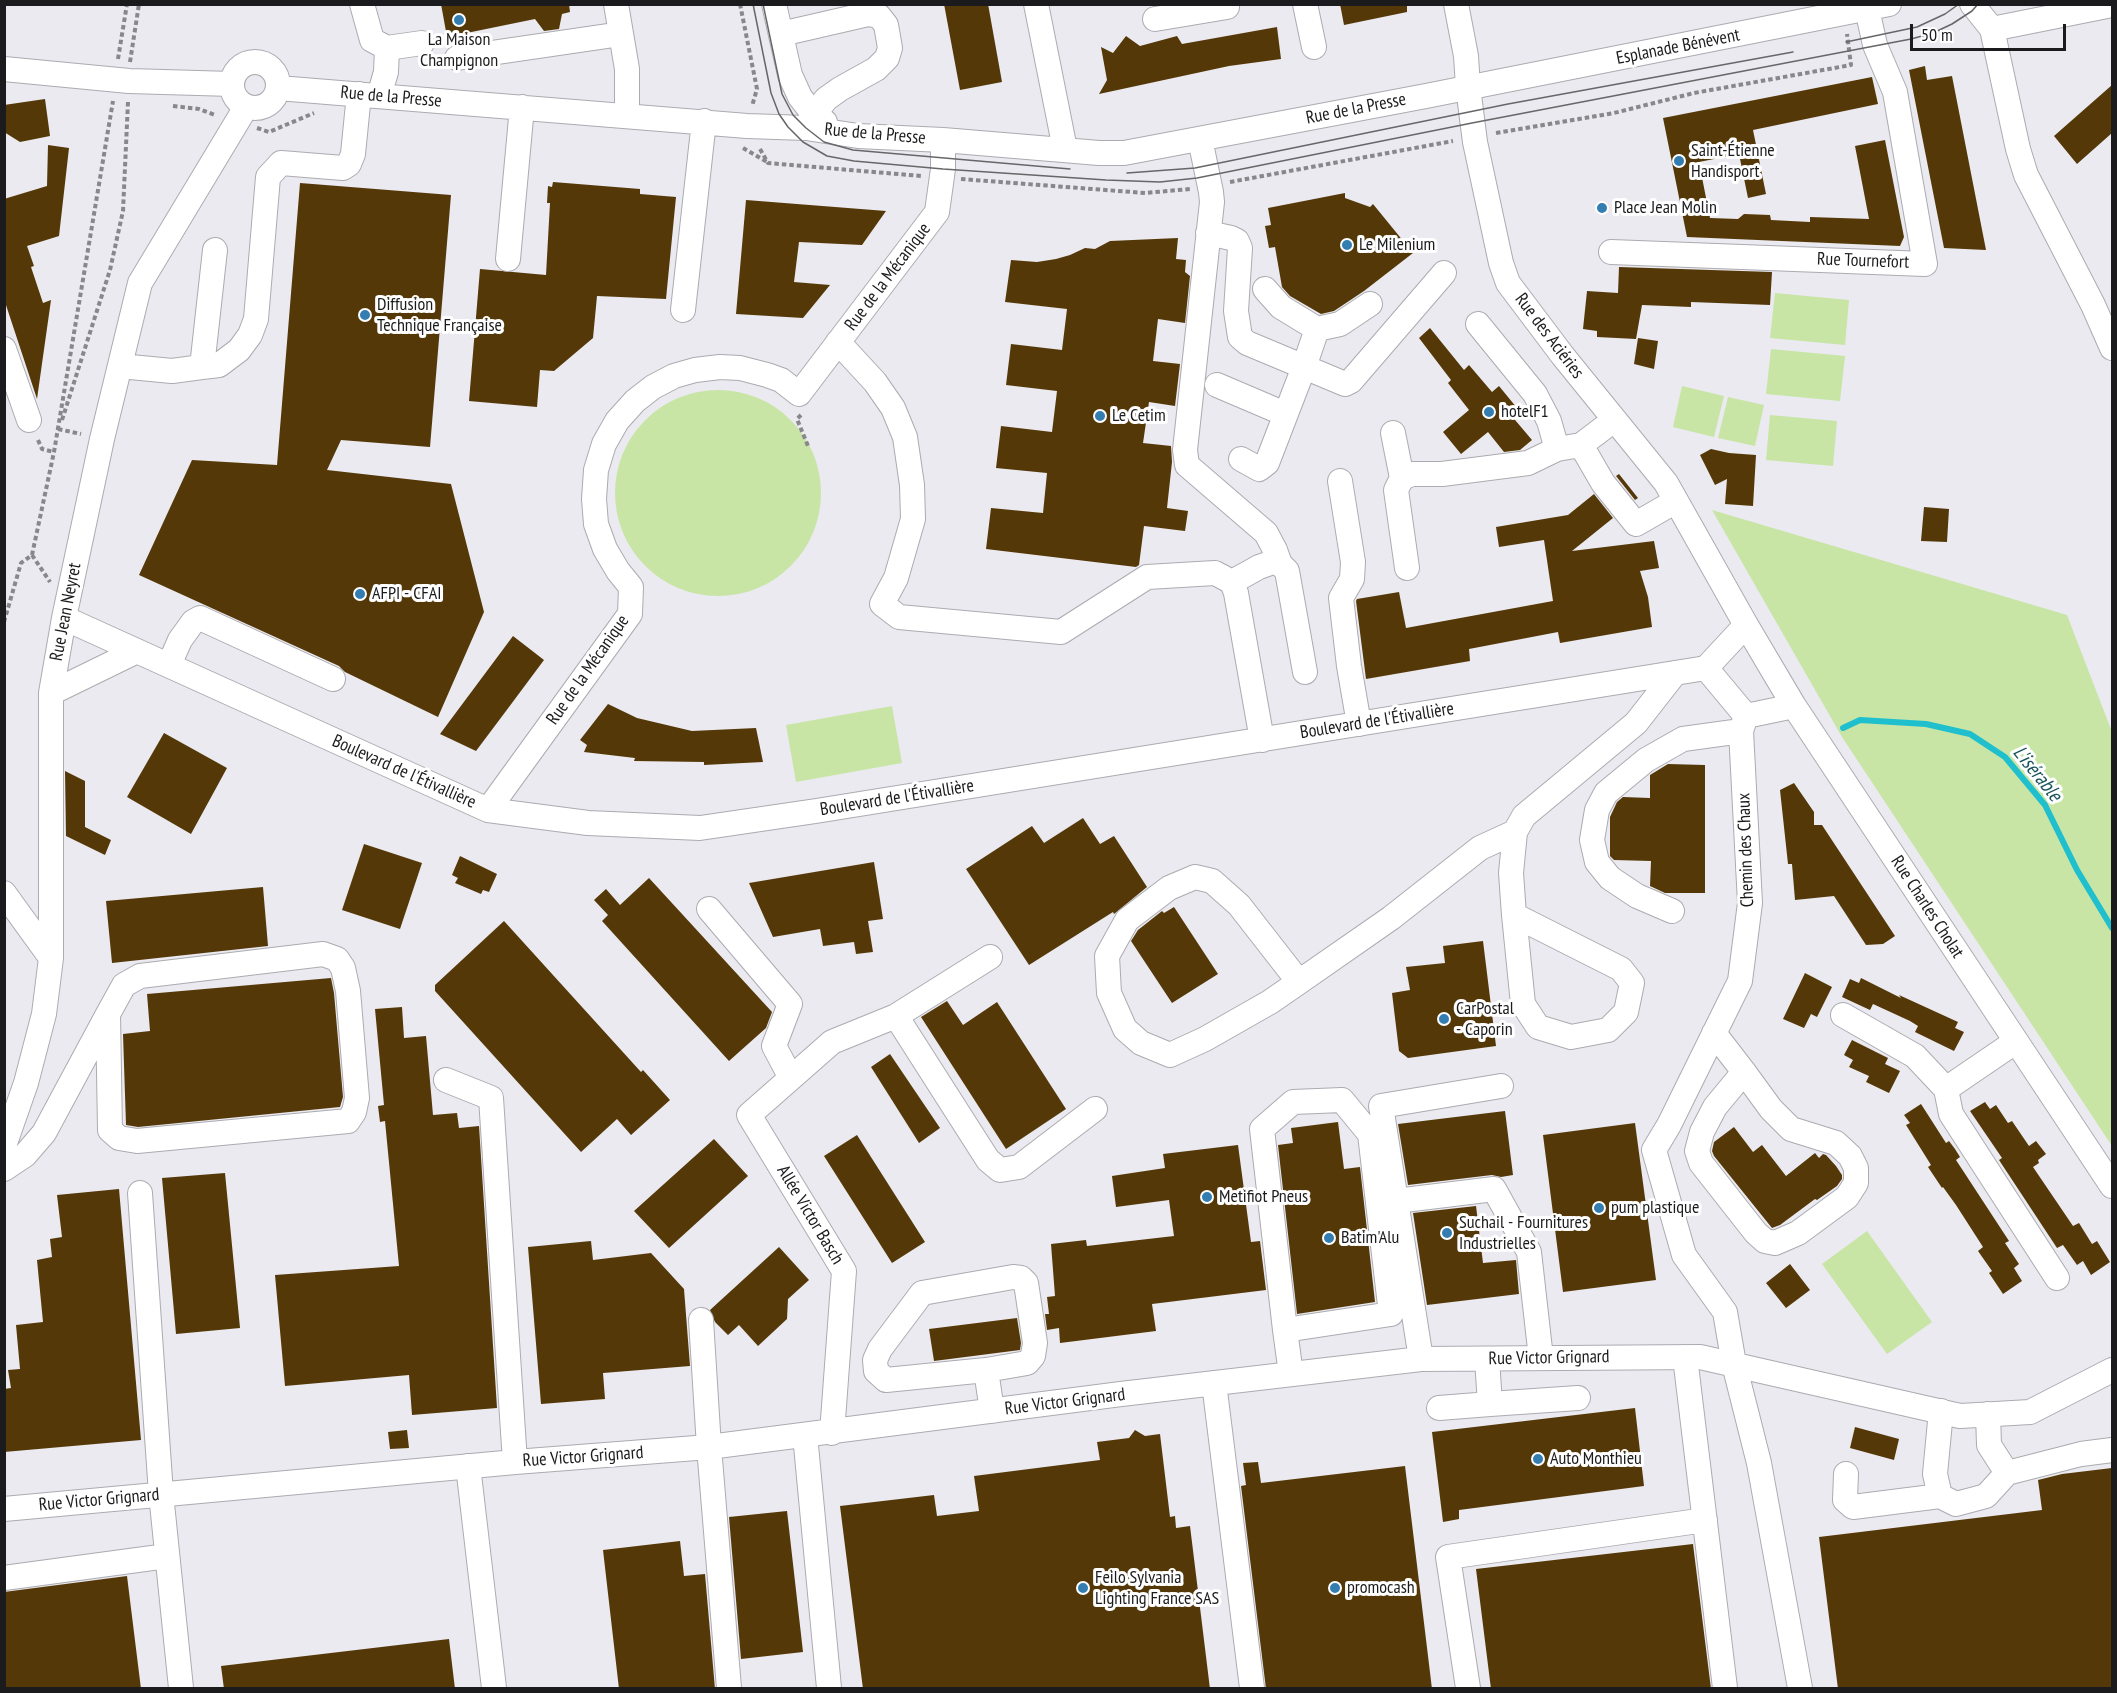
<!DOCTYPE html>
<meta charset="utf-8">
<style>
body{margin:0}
#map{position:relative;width:2117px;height:1693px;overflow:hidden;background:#eaeaf0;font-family:"PT Sans Narrow",sans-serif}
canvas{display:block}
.frame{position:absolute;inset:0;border:6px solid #1b1b1d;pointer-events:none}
.scale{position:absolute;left:1910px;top:24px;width:156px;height:27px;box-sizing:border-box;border:3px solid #1b1b1d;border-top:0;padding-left:8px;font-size:18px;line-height:21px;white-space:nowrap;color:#1b1b1d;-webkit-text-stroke:4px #fff;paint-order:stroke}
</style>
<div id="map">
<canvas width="2117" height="1693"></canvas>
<div class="frame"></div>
<div class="scale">50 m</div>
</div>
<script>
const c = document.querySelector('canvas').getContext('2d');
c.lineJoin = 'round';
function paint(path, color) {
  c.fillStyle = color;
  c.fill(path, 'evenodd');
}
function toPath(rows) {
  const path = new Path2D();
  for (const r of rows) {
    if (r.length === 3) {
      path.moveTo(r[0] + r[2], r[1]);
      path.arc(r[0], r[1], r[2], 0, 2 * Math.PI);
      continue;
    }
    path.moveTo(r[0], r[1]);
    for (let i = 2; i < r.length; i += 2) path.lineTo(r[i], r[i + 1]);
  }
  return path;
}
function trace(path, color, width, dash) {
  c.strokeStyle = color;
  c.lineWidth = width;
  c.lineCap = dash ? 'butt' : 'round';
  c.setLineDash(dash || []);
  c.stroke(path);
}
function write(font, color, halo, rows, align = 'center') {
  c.font = font + ' "PT Sans Narrow",sans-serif';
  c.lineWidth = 6;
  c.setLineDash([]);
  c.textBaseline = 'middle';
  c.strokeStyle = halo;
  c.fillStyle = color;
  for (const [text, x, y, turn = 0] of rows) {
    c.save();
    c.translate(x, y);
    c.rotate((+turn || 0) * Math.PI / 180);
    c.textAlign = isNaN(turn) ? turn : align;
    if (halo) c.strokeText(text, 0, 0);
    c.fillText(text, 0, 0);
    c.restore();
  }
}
const green = toPath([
 [1775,293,1849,300,1845,345,1770,338],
 [1771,349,1845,356,1840,401,1766,394],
 [1682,386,1724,396,1714,437,1673,427],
 [718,493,103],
 [1728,397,1764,405,1755,446,1718,438],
 [1770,415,1837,421,1833,466,1766,460],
 [1712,510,2067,615,2112,732,2112,1146,1842,737],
 [892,706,902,763,796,782,786,725],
 [1867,1231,1932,1322,1887,1354,1822,1264]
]);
const stream = toPath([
 [1843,728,1860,720,1926,724,1970,734,2005,757,2045,805,2077,870,2112,928]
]);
const building = toPath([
 [441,4,569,4,570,12,562,14,559,29,544,31,535,19,447,37],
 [944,4,988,4,1002,82,960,90],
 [1340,4,1407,4,1407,12,1344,25],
 [1277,27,1281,59,1229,66,1099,94,1107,80,1101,47,1113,53,1126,36,1140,46,1177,36,1182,44],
 [1925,66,1927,80,1952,76,1986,250,1944,248,1909,70],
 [1872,77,1878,104,1753,130,1766,194,1748,198,1739,154,1699,162,1708,208,1693,211,1709,212,1710,218,1738,219,1744,214,1770,215,1771,220,1810,222,1810,217,1869,219,1855,146,1885,140,1904,237,1900,246,1687,237,1663,118],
 [2112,85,2112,133,2077,164,2054,136],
 [45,99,50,136,20,142,4,132,4,105],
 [48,145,69,148,59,236,27,246,34,266,31,267,43,303,51,300,37,399,4,299,4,199,47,186],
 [553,182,640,189,640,194,676,197,666,299,597,296,593,338,554,371,540,370,537,407,469,401,480,269,546,275,550,203,547,203,548,186,552,187],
 [300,183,451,195,430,447,341,440,327,470,451,484,484,612,438,717,345,672,339,666,139,575,192,460,277,465],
 [1345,193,1345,198,1370,207,1373,204,1413,253,1364,291,1334,311,1321,314,1290,296,1282,287,1275,247,1269,248,1265,226,1271,225,1268,208],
 [746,200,886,211,862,245,799,242,794,282,830,285,803,318,736,314],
 [1178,238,1176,259,1186,260,1185,272,1190,276,1185,323,1158,319,1153,361,1180,364,1175,406,1149,402,1143,443,1171,446,1172,462,1167,508,1188,511,1185,531,1144,526,1139,565,1136,567,986,549,991,508,1043,513,1047,473,996,468,1001,426,1052,432,1057,391,1006,385,1011,344,1062,350,1067,309,1005,302,1011,260,1037,262,1056,259,1070,255,1085,248,1095,249,1110,241],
 [1619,267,1772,272,1770,305,1691,302,1691,307,1642,305,1636,339,1597,337,1597,331,1583,329,1587,291,1618,293],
 [1430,328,1464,370,1469,365,1492,392,1499,386,1517,408,1510,414,1532,440,1520,450,1504,452,1488,432,1461,454,1443,432,1469,410,1448,383,1451,380,1419,338],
 [1638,338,1658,341,1654,369,1634,364],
 [1711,449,1729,453,1756,455,1753,506,1725,504,1727,479,1715,485,1700,455],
 [1619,474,1638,498,1635,500,1616,476],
 [1594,494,1613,518,1572,551,1654,541,1659,568,1640,571,1648,597,1652,627,1560,643,1558,632,1469,649,1470,661,1366,679,1356,601,1357,599,1399,592,1406,628,1553,601,1544,540,1499,547,1496,527,1568,515],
 [1924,507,1949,509,1947,542,1921,541],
 [513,636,544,660,509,707,476,751,440,734],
 [608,704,637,718,692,731,756,728,763,762,704,765,704,762,634,761,635,758,584,752,587,745,580,740],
 [164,733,227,768,191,834,127,797],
 [1668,764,1705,765,1705,893,1665,893,1650,886,1651,861,1614,860,1610,856,1610,817,1617,802,1623,797,1650,798,1650,775],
 [65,771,85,781,85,827,111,840,105,855,66,836],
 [1794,783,1814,812,1814,825,1822,825,1895,936,1883,944,1866,945,1834,896,1795,900,1792,864,1788,864,1780,790],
 [1083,818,1100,844,1114,836,1147,887,1114,914,1113,912,1029,965,966,869,1032,826,1044,843],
 [364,844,422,863,400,929,342,910],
 [460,856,497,874,489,892,483,890,481,894,455,883,458,878,452,875],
 [874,862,883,919,868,921,873,952,856,954,854,942,823,946,820,929,773,937,749,883],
 [649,878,772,1012,766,1028,729,1061,602,921,608,915,594,900,606,889,620,905],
 [263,887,268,946,112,963,106,901],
 [1174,907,1218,974,1172,1003,1131,941,1138,930,1162,911,1164,913],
 [504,921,641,1072,643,1070,670,1100,631,1135,617,1119,581,1152,435,991,435,985],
 [1483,941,1496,1046,1408,1058,1399,1051,1392,993,1410,990,1406,967,1445,963,1443,946],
 [1805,973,1832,987,1817,1017,1811,1014,1804,1028,1783,1019],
 [331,978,334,993,343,1097,340,1107,138,1127,126,1125,123,1034,150,1031,147,994],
 [1861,978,1901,998,1899,995,1958,1022,1955,1028,1964,1032,1954,1051,1915,1032,1918,1026,1910,1021,1873,1004,1870,1010,1842,997,1850,979,1859,983],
 [947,1001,963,1025,997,1002,1066,1109,1006,1149,921,1017],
 [402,1007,404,1038,426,1036,433,1115,457,1113,459,1128,479,1126,497,1408,412,1415,409,1375,285,1386,275,1275,399,1266,385,1121,380,1122,378,1106,384,1105,375,1009],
 [1852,1040,1888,1058,1885,1064,1900,1071,1889,1093,1866,1082,1869,1076,1849,1067,1853,1060,1844,1055],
 [890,1054,940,1128,919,1143,871,1067],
 [1985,1102,1990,1109,1996,1105,2008,1123,2012,1121,2029,1146,2036,1141,2046,1154,2038,1160,2039,1163,2033,1167,2073,1226,2079,1223,2092,1244,2097,1241,2110,1262,2091,1275,2083,1261,2077,1265,2063,1245,2057,1248,1999,1160,2002,1158,1970,1111],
 [1921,1104,1946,1143,1949,1141,1955,1149,1960,1157,1956,1160,2009,1241,2005,1243,2019,1264,2014,1268,2022,1281,2003,1294,1989,1273,1992,1271,1978,1251,1983,1247,1956,1205,1943,1187,1942,1188,1928,1167,1931,1165,1906,1125,1910,1123,1904,1115],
 [1505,1111,1513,1175,1501,1177,1492,1175,1408,1185,1398,1124],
 [1338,1122,1344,1169,1360,1167,1375,1302,1297,1314,1278,1145,1293,1143,1291,1128],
 [1635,1123,1656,1280,1563,1292,1543,1135],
 [1734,1127,1753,1152,1762,1145,1786,1176,1815,1153,1819,1158,1823,1154,1826,1155,1836,1166,1842,1175,1842,1179,1837,1186,1817,1200,1815,1199,1780,1225,1772,1228,1714,1156,1712,1151,1714,1142],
 [857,1135,925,1242,892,1263,824,1156],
 [714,1139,748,1176,669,1248,634,1211],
 [1238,1145,1251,1242,1260,1241,1266,1290,1152,1304,1156,1331,1060,1343,1059,1328,1047,1330,1045,1314,1049,1314,1047,1297,1055,1296,1051,1244,1086,1240,1087,1246,1174,1236,1169,1200,1116,1207,1112,1176,1165,1168,1163,1154],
 [225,1173,240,1328,176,1334,162,1178],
 [119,1189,141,1440,4,1452,4,1389,11,1388,8,1370,20,1369,16,1325,43,1322,37,1260,52,1257,50,1239,62,1237,57,1195],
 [1476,1206,1483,1263,1516,1260,1519,1294,1427,1305,1413,1213],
 [591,1241,593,1260,651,1253,684,1289,690,1366,603,1373,605,1399,541,1404,528,1247],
 [779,1247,809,1280,788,1299,787,1319,758,1346,739,1325,728,1335,715,1322,710,1310],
 [1790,1264,1810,1290,1786,1308,1766,1283],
 [1017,1318,1021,1343,1020,1350,934,1361,929,1329],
 [1635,1408,1644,1486,1459,1510,1459,1519,1443,1522,1432,1432],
 [1855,1427,1899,1439,1894,1460,1850,1448],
 [407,1430,409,1448,390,1449,388,1432],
 [1135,1430,1145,1436,1160,1434,1170,1517,1175,1516,1176,1528,1190,1526,1210,1689,863,1689,840,1506,934,1495,937,1516,979,1511,974,1476,1100,1460,1097,1442,1129,1438],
 [1258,1462,1261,1483,1405,1466,1432,1689,1266,1689,1241,1486,1246,1485,1243,1463],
 [2112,1468,2112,1689,1838,1689,1819,1537,2042,1510,2038,1480,2062,1474],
 [787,1511,803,1652,741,1659,729,1517],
 [680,1541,684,1576,705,1574,715,1689,619,1689,603,1550],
 [1693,1544,1711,1689,1491,1689,1476,1569],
 [127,1576,141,1689,4,1689,4,1592],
 [449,1639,455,1689,224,1689,221,1666]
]);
const path = toPath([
 [740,4,757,89,752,106],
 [118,59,127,4],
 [130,62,139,4],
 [173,106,199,109,215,115],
 [257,128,269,132,314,113],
 [1496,133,1614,113,1694,93,1851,65,1847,34],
 [743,148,767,162],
 [760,149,768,163,921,176],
 [961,179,1145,193,1190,189],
 [1230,182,1453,141],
 [801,415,797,419,808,446],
 [62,420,110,270,123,211,128,102],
 [58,429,81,434],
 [38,440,42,449,54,452],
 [32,555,50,582],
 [4,622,21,563,32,555,54,452,113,101]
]);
const minor = toPath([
 [362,4,372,40,387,48],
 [616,4,627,69,627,115],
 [774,4,790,75,800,97,814,115,825,122],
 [1036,4,1065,149],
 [1305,4,1314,47],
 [1456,4,1466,56,1468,87,1475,142,1501,263,1508,283,1563,356,1666,483,1746,625,1794,706,2112,1186],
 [1972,4,1992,29,2018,149,2026,175,2093,305,2112,348],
 [1155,19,1227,7],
 [1992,29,2112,5],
 [781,34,868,14,879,16,886,25,890,48,887,58,876,69,840,89,826,99,814,115],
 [457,58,621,34],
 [255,85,23],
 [4,69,129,81,232,84],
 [278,88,747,126,806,128,858,136,943,140,1099,153,1124,153,1426,96,1889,4],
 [379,96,386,72,387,48,422,43],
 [1200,139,1211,192,1212,202,1185,450,1187,465,1266,533,1275,550,1280,564],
 [1208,233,1231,238,1237,241,1240,248,1236,311,1240,337,1247,343,1345,384,1351,381,1444,273],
 [1611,252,1925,264,1895,92,1875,45,1867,9],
 [508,259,522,107],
 [683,310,704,121],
 [1478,324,1535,394,1549,421,1557,449],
 [1317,329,1340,324,1370,304],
 [838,342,875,382,893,408,905,437,912,485,913,519,896,578,882,604,899,617,1061,632,1147,577,1215,573,1232,582,1236,593,1262,740],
 [4,349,29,420],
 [120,366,172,371,202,367,219,365,239,350,250,335,256,319,268,177,281,163,343,168,349,164,353,154,359,94],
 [202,367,215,250],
 [1217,385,1285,414],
 [1614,420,1581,445,1603,483,1636,524,1676,501],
 [1393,433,1402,478],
 [1241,459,1259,469,1267,463,1304,367,1317,329,1281,307,1265,289],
 [1340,481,1353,562,1352,579,1341,598,1349,666,1359,724],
 [1407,568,1396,490,1402,478,1412,474,1442,474,1528,463,1557,449,1581,445],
 [1232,582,1259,567,1273,562,1280,564,1287,571,1305,672],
 [64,618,488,810,588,823,700,828,816,811,1706,668,1746,625],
 [169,665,180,640,193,622,200,618,333,679],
 [1706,668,1746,716],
 [51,693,137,651],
 [1746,716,1741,731,1750,903,1740,981,1669,1125,1654,1150,1684,1255,1725,1312,1734,1364,1759,1463,1800,1688],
 [1746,716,1794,706],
 [488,810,630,614,631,587,618,571,605,549,596,524,594,499,596,470,604,444,617,421,635,401,653,387,674,376,695,370,720,367,740,368,767,375,781,380,799,394,937,212,943,169,943,140],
 [4,893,51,958],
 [709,909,790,1004,774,1046,791,1078],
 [1672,911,1637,896,1610,878,1597,862,1592,840,1597,810,1606,793,1646,760,1683,739,1741,731],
 [1514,915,1621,969,1632,983,1626,1012,1608,1030,1571,1037,1538,1027,1523,1004,1514,915,1511,873,1515,832,1524,816,1636,723,1675,673],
 [1299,982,1239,905,1212,881,1195,877,1169,888,1127,920,1107,956,1109,993,1125,1029,1141,1043,1170,1055,1205,1039,1270,1002,1299,982,1391,918,1480,848,1515,832],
 [1843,1015,1915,1056,1946,1089],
 [896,1016,988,1160,1000,1170,1019,1167,1095,1109],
 [1714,1033,1744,1072,1771,1109,1791,1129,1836,1143,1850,1156,1856,1168,1856,1183,1847,1197,1798,1233,1775,1243,1765,1241,1756,1233,1701,1163,1697,1151,1702,1132,1715,1107,1744,1072],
 [2015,1042,1946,1089,1951,1114,2057,1278],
 [446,1080,491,1098,515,1462],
 [4,1146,26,1083,44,1014,51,958,51,693,64,618,102,439,140,283,246,107],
 [4,1169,25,1155,44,1133,108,1014,124,985,140,976,323,954,337,959,343,968,348,991,357,1098,354,1112,348,1121,137,1141,119,1138,110,1130,108,1014],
 [140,1193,161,1494,181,1688],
 [1396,1201,1494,1189,1529,1252,1541,1358],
 [701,1320,709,1447,729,1688],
 [1285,1330,1391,1314,1370,1134,1342,1100,1293,1102,1262,1129,1285,1330,1291,1374],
 [1685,1357,1725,1688],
 [1421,1359,1381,1106,1501,1086],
 [1487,1359,1490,1404,1578,1398],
 [986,1370,886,1380,876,1371,875,1360,880,1349,922,1293,1013,1277,1021,1278,1026,1283,1035,1343,1033,1356,1027,1363,986,1370,992,1411],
 [1214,1383,1252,1688],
 [1439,1408,1490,1404],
 [1941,1411,1935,1474,1940,1496,1956,1504,1986,1496,2007,1473],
 [1988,1414,1989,1445,2007,1473,2081,1454,2112,1450],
 [832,1433,844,1271,749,1115,832,1042,896,1016,990,957],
 [805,1435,829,1688],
 [468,1466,494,1688],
 [1846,1474,1845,1500,1853,1507,1940,1496],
 [4,1509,515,1462,709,1447,1121,1394,1421,1359,1700,1357,1960,1416,2030,1412,2112,1370],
 [4,1578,167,1556],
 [1468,1688,1448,1557,1705,1520]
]);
const tram = toPath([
 [753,4,771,93,779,114,788,127,803,142,827,156,854,161,943,169,1106,180,1160,182,1197,178,1472,123,1911,39,1933,33,1952,24,1972,11,1978,4],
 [763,4,782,94,793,115,806,128,824,142,853,150,1070,169],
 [1846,42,1917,27,1945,14,1959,4],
 [1127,173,1195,168,1508,104,1793,52]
]);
const markers = [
 [459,20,6,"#347db1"],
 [1679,161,6,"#347db1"],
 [1602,208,6,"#347db1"],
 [1347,245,6,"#347db1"],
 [365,315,6,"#347db1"],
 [1489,412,6,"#347db1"],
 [1100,416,6,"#347db1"],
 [360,594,6,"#347db1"],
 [1444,1019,6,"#347db1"],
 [1207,1197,6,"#347db1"],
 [1599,1208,6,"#347db1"],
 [1447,1233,6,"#347db1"],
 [1329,1238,6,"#347db1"],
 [1538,1459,6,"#347db1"],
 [1083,1588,6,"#347db1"],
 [1335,1588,6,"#347db1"]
];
const poiNames = [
 ["La Maison",459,40,"center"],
 ["Champignon",459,61,"center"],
 ["Saint-Étienne",1691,151],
 ["Handisport",1691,172],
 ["Place Jean Molin",1614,208],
 ["Le Milenium",1359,245],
 ["Diffusion",377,305],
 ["Technique Française",377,326],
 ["hotelF1",1501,412],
 ["Le Cetim",1112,416],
 ["AFPI - CFAI",372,594],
 ["CarPostal",1456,1009],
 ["- Caporin",1456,1030],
 ["Metifiot Pneus",1219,1197],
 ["pum plastique",1611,1208],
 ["Suchail - Fournitures",1459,1223],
 ["Industrielles",1459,1244],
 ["Batim'Alu",1341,1238],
 ["Auto Monthieu",1550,1459],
 ["Feilo Sylvania",1095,1578],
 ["Lighting France SAS",1095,1599],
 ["promocash",1347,1588]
];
const streetNames = [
 ["Esplanade Bénévent",1678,47,-11],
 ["Rue de la Presse",391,97,5],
 ["Rue de la Presse",1356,109,-11],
 ["Rue de la Presse",875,134,5],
 ["Rue Tournefort",1863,261,2],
 ["Rue de la Mécanique",888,277,-53],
 ["Rue des Aciéries",1549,336,53],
 ["Rue Jean Neyret",66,612,-79],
 ["Rue de la Mécanique",588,670,-55],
 ["Boulevard de l'Étivallière",1377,721,-9],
 ["Boulevard de l'Étivallière",404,772,24],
 ["Boulevard de l'Étivallière",897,798,-9],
 ["Chemin des Chaux",1746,850,-92],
 ["Rue Charles Cholat",1927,907,57],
 ["Allée Victor Basch",810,1215,59],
 ["Rue Victor Grignard",1549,1358,-1],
 ["Rue Victor Grignard",1065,1402,-7],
 ["Rue Victor Grignard",583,1457,-4],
 ["Rue Victor Grignard",99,1500,-5]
];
const waterNames = [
 ["L'isérable",2037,774,51]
];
paint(green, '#c8e5a6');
trace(stream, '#1fbfce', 6);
paint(building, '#553807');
trace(minor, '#ababb1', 26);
trace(path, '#88888c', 4, [4.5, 3]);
trace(minor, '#fff', 24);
trace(tram, '#67676a', 1.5);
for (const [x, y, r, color] of markers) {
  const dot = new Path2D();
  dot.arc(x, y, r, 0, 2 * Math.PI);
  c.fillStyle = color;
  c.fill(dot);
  trace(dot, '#fff', 2);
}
write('18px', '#1b1b1d', '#fff', poiNames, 'left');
write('18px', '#1b1b1d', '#fff', streetNames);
write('italic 20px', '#19555b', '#fff', waterNames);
</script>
